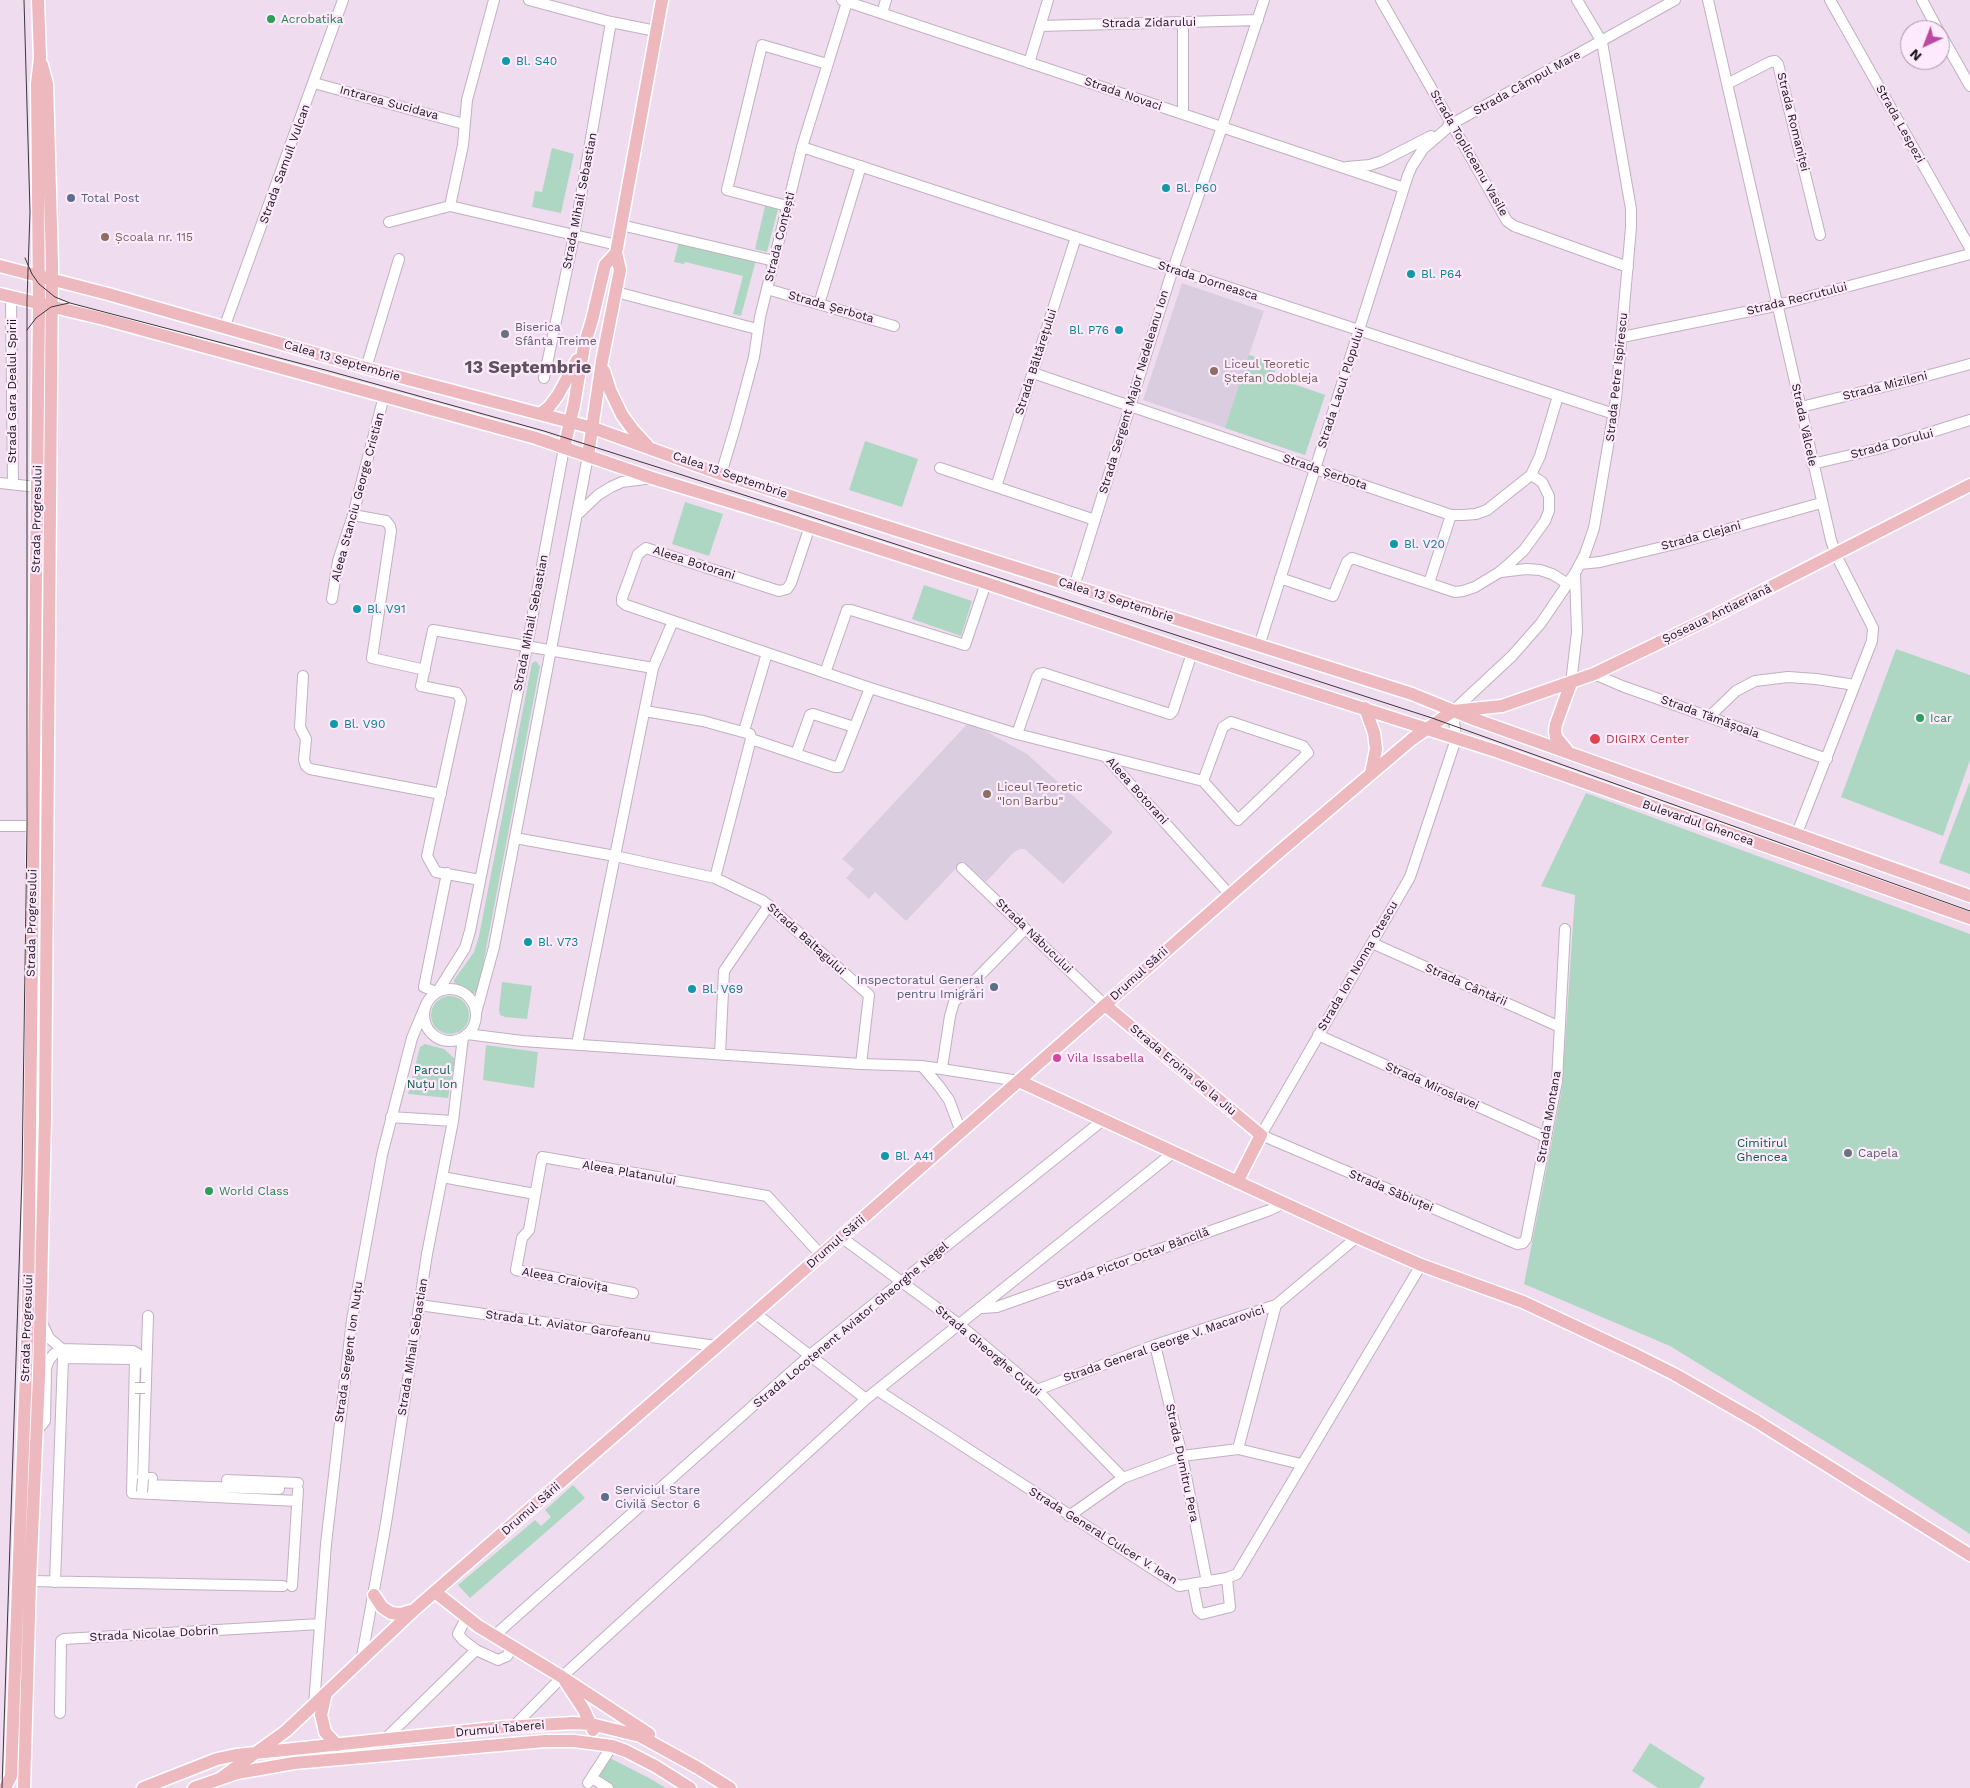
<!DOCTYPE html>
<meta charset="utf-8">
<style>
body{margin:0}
#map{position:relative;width:1970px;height:1788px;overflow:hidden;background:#efddef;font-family:"Work Sans",sans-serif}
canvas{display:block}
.north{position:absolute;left:1900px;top:20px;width:50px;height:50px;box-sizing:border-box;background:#fdeafc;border:1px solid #a496a3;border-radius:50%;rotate:223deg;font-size:14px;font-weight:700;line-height:20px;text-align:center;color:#1e181e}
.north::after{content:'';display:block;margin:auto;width:18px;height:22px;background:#bb48a3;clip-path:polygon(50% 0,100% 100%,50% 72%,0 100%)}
</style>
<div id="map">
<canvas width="1970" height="1788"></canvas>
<div class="north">N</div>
</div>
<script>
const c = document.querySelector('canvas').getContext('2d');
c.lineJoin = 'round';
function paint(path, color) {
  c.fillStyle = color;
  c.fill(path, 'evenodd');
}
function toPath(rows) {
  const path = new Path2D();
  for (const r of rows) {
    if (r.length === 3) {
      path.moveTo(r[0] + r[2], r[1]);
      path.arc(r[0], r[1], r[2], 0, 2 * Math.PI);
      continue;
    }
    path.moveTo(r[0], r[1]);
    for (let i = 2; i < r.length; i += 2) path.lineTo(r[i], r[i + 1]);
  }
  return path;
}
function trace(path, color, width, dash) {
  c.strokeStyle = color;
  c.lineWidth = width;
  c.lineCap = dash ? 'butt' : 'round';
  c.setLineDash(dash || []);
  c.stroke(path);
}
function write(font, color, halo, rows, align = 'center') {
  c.font = font + ' "Work Sans",sans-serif';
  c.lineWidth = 4.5;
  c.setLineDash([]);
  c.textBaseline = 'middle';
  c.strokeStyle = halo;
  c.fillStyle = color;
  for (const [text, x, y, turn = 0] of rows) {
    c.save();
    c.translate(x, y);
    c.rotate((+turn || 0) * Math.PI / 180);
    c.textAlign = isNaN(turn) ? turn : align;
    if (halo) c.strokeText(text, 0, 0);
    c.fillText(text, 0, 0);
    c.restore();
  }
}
const education = toPath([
 [1182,283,1264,311,1249,355,1277,364,1273,377,1325,395,1305,455,1143,400],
 [969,722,1027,754,1113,832,1063,884,1025,849,1021,849,1014,852,986,882,963,861,906,921,875,892,869,899,846,878,854,869,842,859]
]);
const green = toPath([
 [552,148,574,154,561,213,532,207,535,191,542,192],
 [766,202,779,205,767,252,755,249],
 [679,241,756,260,741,316,733,314,743,276,685,262,684,264,674,262],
 [1249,355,1277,364,1273,377,1325,395,1305,455,1225,428],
 [865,441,918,459,902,507,849,490],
 [685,502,723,514,709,556,672,544],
 [924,585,972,601,961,636,912,619],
 [1896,649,1970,675,1970,760,1943,836,1841,797],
 [536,661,540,666,478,991,473,994,454,982,454,980,474,952,479,936,532,663],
 [1970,781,1970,874,1939,863],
 [1586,793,1970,934,1970,1534,1870,1469,1670,1346,1524,1284,1562,1089,1575,895,1541,886],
 [502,982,532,986,527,1019,505,1017,500,1015,499,1010],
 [450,1015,19],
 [425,1044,444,1049,455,1059,448,1098,408,1094,420,1047],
 [486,1045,538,1052,534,1088,483,1080],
 [573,1485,585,1498,470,1598,458,1585,535,1520,541,1526,551,1517,545,1510],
 [1650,1743,1705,1778,1699,1788,1658,1788,1632,1771],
 [608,1757,649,1778,666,1788,613,1788,596,1777]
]);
const minor = toPath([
 [529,0,611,22,656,31],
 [842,0,1404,188],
 [1381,0,1507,221,1514,226,1628,267],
 [1708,0,1831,540,1836,555,1873,628,1872,641,1797,833],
 [1830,0,1970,248],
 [1922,0,1938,30],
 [882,13,886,0],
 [1183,23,1183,114],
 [1040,26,1258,20],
 [1940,33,1970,86],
 [1029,63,1048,0],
 [314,83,464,124],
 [1727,84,1770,62,1775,61,1778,64,1820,235],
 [1448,126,1675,0],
 [802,147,1614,414],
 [1347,167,1370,165,1382,161,1431,136],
 [450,206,463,145,467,100,494,0],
 [787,206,727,190,762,45,827,64],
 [389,222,450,206,617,245],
 [621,225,774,261],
 [767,289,894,326],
 [616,292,757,329],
 [11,297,13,484],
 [819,304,861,166],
 [224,328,343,0],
 [1622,337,1770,307,1970,254],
 [366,368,399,259],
 [1033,373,1451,515,1463,515,1476,514,1487,510,1531,475,1540,456,1558,396],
 [544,378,574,236,611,22],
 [1801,407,1915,379,1970,364],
 [1812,464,1877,449,1970,420],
 [940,468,1095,520],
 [721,474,736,424,754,357,760,317,802,147,847,2],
 [0,483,37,487],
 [996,487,1076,237],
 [353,515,386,521,390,526,391,531,372,658,425,670],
 [577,515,598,495,611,487,622,482,652,478],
 [810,526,791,583,787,589,779,591,646,548,638,554,622,598,622,602,626,605,673,621,870,688,1017,734,1203,781,1238,820,1308,753,1303,746,1231,722,1223,727,1203,781],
 [1580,564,1600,562,1675,544,1821,503],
 [1501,572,1526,569,1540,570,1552,574,1568,584],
 [1280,578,1333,596,1347,562,1352,558,1455,592,1463,591,1475,587,1498,573,1510,563,1524,550,1545,521,1549,511,1549,496,1542,482,1531,475],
 [1429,583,1451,515],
 [1074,587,1169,281,1222,127,1264,0],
 [332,599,338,561,353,515,384,396],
 [1259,646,1408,175,1412,166,1423,149,1452,124],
 [825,673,847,610,851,610,965,645,986,583],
 [1594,674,1622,686,1827,759],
 [303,676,300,727,306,739,304,760,306,766,310,769,441,794],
 [1571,683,1577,632,1575,574],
 [645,711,703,721,750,734,751,739,715,878],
 [1709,717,1736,691,1755,681,1788,677,1816,679,1855,685],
 [744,731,767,653],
 [1017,734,1037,677,1039,674,1043,673,1170,714,1173,711,1192,653],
 [751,739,835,767,839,767,870,688],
 [796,754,810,715,813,714,854,727],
 [1105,756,1230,895],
 [0,826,33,826],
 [515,838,615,856,715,878,763,901,869,995,861,1064],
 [962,868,1105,1005],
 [480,880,436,872,427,856,461,700,457,693,421,686,433,630,653,668],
 [1565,929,1557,1081,1526,1239,1523,1243,1517,1244,1261,1135,1410,877,1456,739,1453,711,1512,656,1541,623,1575,573,1585,554,1594,528,1616,399,1631,227,1631,209,1602,42,1577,0],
 [1372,943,1560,1027],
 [450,1015,26],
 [438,991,465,948,470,931,527,646,564,448],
 [436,992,424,987,447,873],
 [476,1013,494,947,588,456],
 [467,1034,522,1041,861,1064,922,1066,1019,1081],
 [1318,1035,1546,1137],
 [577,1044,653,668,673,621],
 [720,1054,724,971,769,905],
 [922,1066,939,1086,949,1100,961,1132],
 [942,1068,950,1016,954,1002,1025,929],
 [391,1117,453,1121],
 [442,1177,535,1194],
 [841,1237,960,1325,1037,1390,1123,1478],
 [633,1293,516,1270,522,1238,529,1230,542,1157,767,1196,821,1255],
 [419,1305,716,1346],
 [982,1308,997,1307,1270,1210,1284,1203],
 [755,1313,866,1399],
 [148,1316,143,1478,152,1478],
 [42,1323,49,1338,62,1349,133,1351,138,1354,139,1363],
 [1155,1345,1182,1456,1207,1582],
 [877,1390,1179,1586,1227,1578,1237,1574,1421,1265],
 [1037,1390,1155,1345,1276,1305,1357,1237],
 [37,1431,45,1421,46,1368,49,1360,54,1354,62,1349],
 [1238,1449,1276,1305],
 [136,1480,138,1483,143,1485,279,1489],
 [227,1480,298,1483],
 [1069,1516,1123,1478,1182,1456,1238,1449,1301,1464],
 [30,1581,283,1586],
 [55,1582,63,1358,135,1359,132,1493,297,1501],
 [1193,1585,1198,1610,1202,1614,1230,1607,1227,1578],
 [292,1586,298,1490],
 [466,1618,458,1634,463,1640,476,1650,498,1660,507,1656,512,1648],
 [494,1636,809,1356,1103,1120],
 [362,1657,386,1523,427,1254,453,1121,463,1037],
 [314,1705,326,1544,352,1320,382,1155,412,1038,425,1007],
 [60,1713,61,1641,64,1639,320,1624],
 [514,1726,565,1674,866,1399,1174,1152],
 [383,1741,476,1650],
 [592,1778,608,1788],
 [588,1783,612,1746]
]);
const major = toPath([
 [0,266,108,294,366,368,593,428,721,474,1412,694,1471,718,1970,896],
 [0,294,104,319,536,438,652,478,777,516,986,583,1249,672,1496,751,1970,918],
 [604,371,610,390,622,415,633,430,647,445],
 [540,414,549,407,558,395,577,360],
 [564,448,574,405,584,346,592,320,605,265,616,253],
 [588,456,602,361,620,270,616,253,662,0],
 [1365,708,1374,733,1376,749,1371,774],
 [1569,753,1556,737,1555,731,1556,724,1571,683],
 [1105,1005,1261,1135,1237,1182],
 [1019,1081,1357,1237,1421,1265,1523,1302,1636,1355,1674,1374,1756,1421,1970,1555],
 [435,1592,478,1626,562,1677,649,1734],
 [374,1595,382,1607,391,1613,401,1614,411,1611],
 [565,1681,584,1710,593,1730],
 [326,1693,321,1715,323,1723,325,1732,337,1745],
 [221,1778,286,1731,414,1610,755,1313,1272,858,1412,739,1453,711,1502,706,1594,674,1706,620,1970,485],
 [5,1788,11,1776,28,1314,39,304,37,84,40,58,38,0],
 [24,1788,30,1581,39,1376,45,1118,52,264,47,84,42,65],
 [143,1788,217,1759,236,1755,504,1727,573,1723,591,1724,640,1736,698,1768,730,1788],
 [194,1788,237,1773,294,1763,545,1741,574,1741,612,1746,626,1751,655,1766,690,1788]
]);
const tram = toPath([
 [25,258,32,274,39,284,55,297,70,303,329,371,544,431,676,473,1432,718,1970,911],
 [27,330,36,318,51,307,69,303],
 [2,1788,22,1176,27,826,27,301,30,212,24,0]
]);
const minorBridge = toPath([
 [135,1388,145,1388],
 [142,1492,143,1479]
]);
const markers = [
 [271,19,5,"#2e9e5b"],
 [506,61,5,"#0f9aa8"],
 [1166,188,5,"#0f9aa8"],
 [71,198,5,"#5c6f8a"],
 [105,237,5,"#8d6e63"],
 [1411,274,5,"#0f9aa8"],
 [1119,330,5,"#0f9aa8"],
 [505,334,5,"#6b7280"],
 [1214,371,5,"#8d6e63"],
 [1394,544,5,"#0f9aa8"],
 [357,609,5,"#0f9aa8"],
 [1920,718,5,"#2e9e5b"],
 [334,724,5,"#0f9aa8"],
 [1595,739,6,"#e0444e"],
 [987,794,5,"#8d6e63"],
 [528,942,5,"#0f9aa8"],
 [994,987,5,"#5c6f8a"],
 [692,989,5,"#0f9aa8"],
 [1057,1058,5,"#d1479c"],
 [1848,1153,5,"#6b7280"],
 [885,1156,5,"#0f9aa8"],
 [209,1191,5,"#2e9e5b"],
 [605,1497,5,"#5c6f8a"]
];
const leisureNames = [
 ["Acrobatika",281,19],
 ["Icar",1930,718],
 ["World Class",219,1191]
];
const streetNames = [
 ["Strada Zidarului",1149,23,-1],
 ["Strada Câmpul Mare",1527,83,-29],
 ["Strada Novaci",1123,94,19],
 ["Intrarea Sucidava",389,103,15],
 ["Strada Romaniței",1793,122,76],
 ["Strada Lespezi",1900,124,61],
 ["Strada Topliceanu Vasile",1469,153,60],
 ["Strada Samuil Vulcan",285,164,-70],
 ["Strada Mihail Sebastian",580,201,-79],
 ["Strada Conțești",780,237,-76],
 ["Strada Dorneasca",1208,281,18],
 ["Strada Recrutului",1797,299,-14],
 ["Strada Șerbota",831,307,16],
 ["Calea 13 Septembrie",342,361,16],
 ["Strada Băltărețului",1036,362,-72],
 ["Strada Petre Ispirescu",1617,377,-84],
 ["Strada Mizileni",1885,386,-14],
 ["Strada Lacul Plopului",1341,388,-72],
 ["Strada Gara Dealul Spirii",12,391,-90],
 ["Strada Sergent Major Nedeleanu Ion",1134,392,-73],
 ["Strada Vâlcele",1804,425,78],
 ["Strada Dorului",1892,444,-15],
 ["Strada Șerbota",1325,472,19],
 ["Calea 13 Septembrie",730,475,19],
 ["Aleea Stanciu George Cristian",358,497,-75],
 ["Strada Progresului",37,519,-89],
 ["Strada Clejani",1701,536,-15],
 ["Aleea Botorani",694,563,18],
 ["Calea 13 Septembrie",1116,600,18],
 ["Șoseaua Antiaeriană",1717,614,-26],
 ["Strada Mihail Sebastian",531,623,-79],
 ["Strada Tămășoaia",1710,717,20],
 ["Aleea Botorani",1137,791,48],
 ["Bulevardul Ghencea",1698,823,19],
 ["Strada Progresului",32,923,-89],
 ["Strada Năbucului",1034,936,44],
 ["Strada Baltagului",806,939,42],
 ["Strada Ion Nonna Otescu",1358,966,-60],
 ["Drumul Sării",1139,974,-42],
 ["Strada Cântării",1466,985,24],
 ["Strada Eroina de la Jiu",1183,1070,40],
 ["Strada Miroslavei",1432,1086,24],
 ["Strada Montana",1549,1117,-80],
 ["Aleea Platanului",629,1173,10],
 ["Strada Săbiuței",1391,1191,23],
 ["Drumul Sării",836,1242,-41],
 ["Strada Pictor Octav Băncilă",1133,1259,-20],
 ["Aleea Craiovița",565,1280,11],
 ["Strada Locotenent Aviator Gheorghe Negel",851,1325,-40],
 ["Strada Lt. Aviator Garofeanu",568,1326,8],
 ["Strada Progresului",27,1328,-88],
 ["Strada General George V. Macarovici",1164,1344,-19],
 ["Strada Mihail Sebastian",413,1347,-81],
 ["Strada Gheorghe Cuțui",988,1351,40],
 ["Strada Sergent Ion Nuțu",349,1352,-82],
 ["Strada Dumitru Pera",1182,1463,78],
 ["Drumul Sării",531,1509,-41],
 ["Strada General Culcer V. Ioan",1103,1536,32],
 ["Strada Nicolae Dobrin",154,1634,-3],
 ["Drumul Taberei",500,1729,-5]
];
const cultureNames = [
 ["Bl. S40",516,61],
 ["Bl. P60",1176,188],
 ["Bl. P64",1421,274],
 ["Bl. P76",1109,330,"right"],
 ["Bl. V20",1404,544],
 ["Bl. V91",367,609],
 ["Bl. V90",344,724],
 ["Bl. V73",538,942],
 ["Bl. V69",702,989],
 ["Bl. A41",895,1156]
];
const serviceNames = [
 ["Total Post",81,198],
 ["Inspectoratul General",984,980,"right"],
 ["pentru Imigrări",984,994,"right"],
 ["Serviciul Stare",615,1490],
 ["Civilă Sector 6",615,1504]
];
const educationNames = [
 ["Școala nr. 115",115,237],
 ["Liceul Teoretic",1224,364],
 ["Ștefan Odobleja",1224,378],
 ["Liceul Teoretic",997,787],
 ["\"Ion Barbu\"",997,801]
];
const worshipNames = [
 ["Biserica",515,327],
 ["Sfânta Treime",515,341],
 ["Capela",1858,1153]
];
const healthNames = [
 ["DIGIRX Center",1606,739]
];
const hotelNames = [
 ["Vila Issabella",1067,1058]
];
const parkNames = [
 ["Parcul",432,1070],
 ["Nuțu Ion",432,1084],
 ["Cimitirul",1762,1143],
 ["Ghencea",1762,1157]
];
const districtNames = [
 ["13 Septembrie",528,368]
];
paint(education, '#dacde0');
paint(green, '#add7c2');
trace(minor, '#c1b0c0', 12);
trace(major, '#fff', 15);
trace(minor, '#fff', 10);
trace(major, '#eeb8bf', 12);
trace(tram, '#3d353d', 1);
trace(minorBridge, '#c1b0c0', 12, []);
trace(minorBridge, '#fff', 10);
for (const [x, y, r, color] of markers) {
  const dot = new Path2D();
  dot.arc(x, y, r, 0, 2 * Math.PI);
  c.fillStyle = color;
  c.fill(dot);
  trace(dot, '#fdeafc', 2);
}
write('12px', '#27864d', '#fdeafc', leisureNames, 'left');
write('12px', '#1e181e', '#fdeafc', streetNames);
write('12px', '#0d838f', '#fdeafc', cultureNames, 'left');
write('12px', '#4e5e75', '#fdeafc', serviceNames, 'left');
write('12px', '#785e54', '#fdeafc', educationNames, 'left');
write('12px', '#5b616d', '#fdeafc', worshipNames, 'left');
write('12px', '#be3a42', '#fdeafc', healthNames, 'left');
write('12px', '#b23c85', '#fdeafc', hotelNames, 'left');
write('12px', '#005f40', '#fdeafc', parkNames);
write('bold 18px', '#615260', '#fdeafc', districtNames);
</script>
